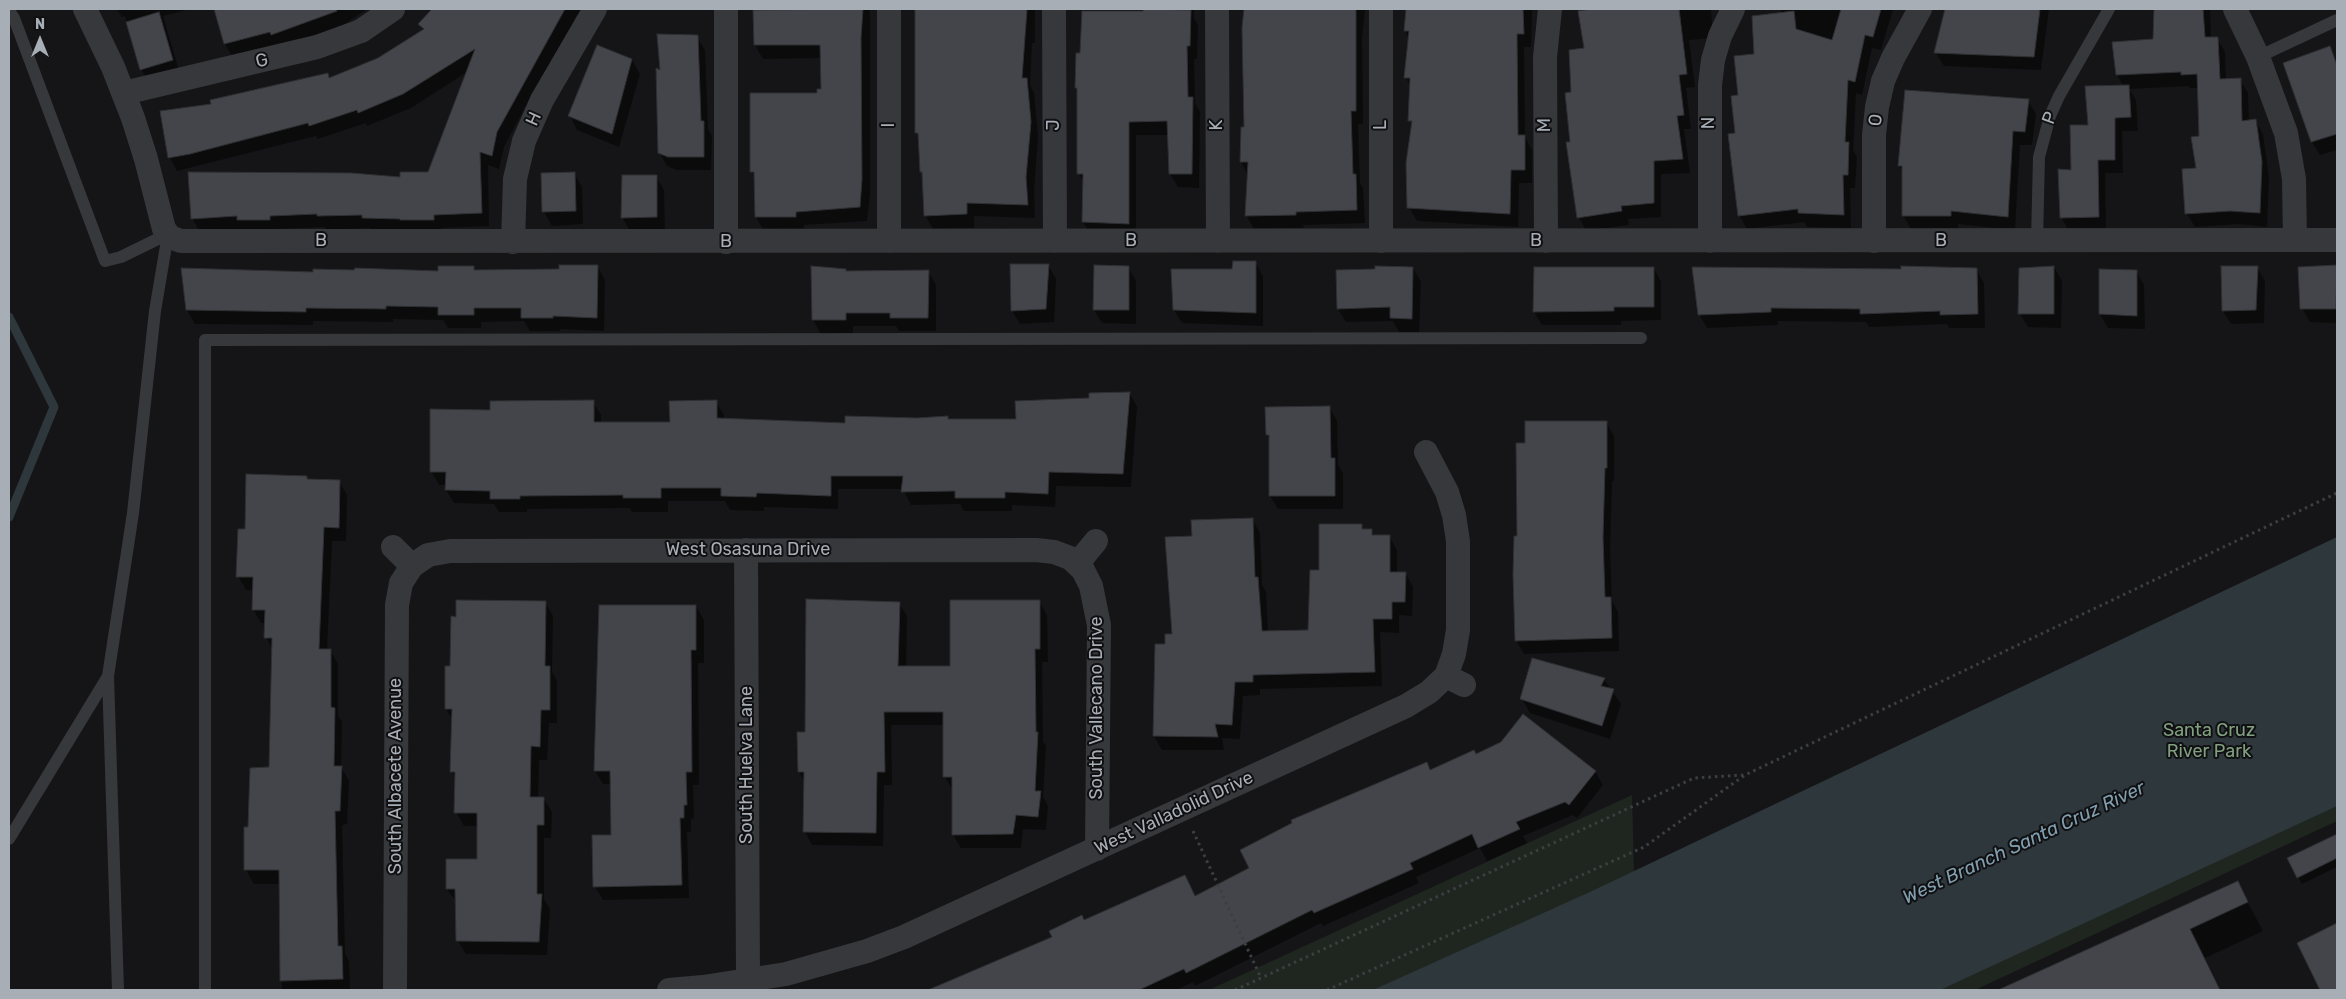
<!DOCTYPE html>
<style>
body{margin:0}
#map{position:relative;width:2346px;height:999px;overflow:hidden;background:#151517;font-family:Rubik,sans-serif}
canvas{display:block}
.frame{position:absolute;inset:0;border:10px solid #a8aeb6;pointer-events:none}
.north{position:absolute;left:15px;top:15px;width:50px;height:50px;-webkit-text-stroke:4px #101012;paint-order:stroke;rotate:0deg;font-size:14px;font-weight:700;line-height:20px;text-align:center;color:#a8aeb6}
.north::after{content:'';display:block;margin:auto;width:18px;height:22px;background:#a8aeb6;clip-path:polygon(50% 0,100% 100%,50% 72%,0 100%)}
</style>
<div id="map">
<canvas width="2346" height="999"></canvas>
<div class="frame"></div>
<div class="north">N</div>
</div>
<script>
const c = document.querySelector('canvas').getContext('2d');
c.lineJoin = 'round';
function paint(path, color) {
  c.fillStyle = color;
  c.fill(path, 'evenodd');
}
function toPath(rows) {
  const path = new Path2D();
  for (const r of rows) {
    path.moveTo(r[0], r[1]);
    for (let i = 2; i < r.length; i += 2) path.lineTo(r[i], r[i + 1]);
  }
  return path;
}
function trace(path, color, width, dash) {
  c.strokeStyle = color;
  c.lineWidth = width;
  c.lineCap = dash ? 'butt' : 'round';
  c.setLineDash(dash || []);
  c.stroke(path);
}
function write(font, color, halo, rows, align = 'center') {
  c.font = font + ' Rubik,sans-serif';
  c.lineWidth = 4;
  c.setLineDash([]);
  c.textBaseline = 'middle';
  c.strokeStyle = halo;
  c.fillStyle = color;
  for (const [text, x, y, turn = 0] of rows) {
    c.save();
    c.translate(x, y);
    c.rotate((+turn || 0) * Math.PI / 180);
    c.textAlign = isNaN(turn) ? turn : align;
    if (halo) c.strokeText(text, 0, 0);
    c.fillText(text, 0, 0);
    c.restore();
  }
}
const green = toPath([
 [2337,539,2337,821,1975,990,1209,990,1632,795,1634,875]
]);
const water = toPath([
 [2337,537,2337,806,1940,990,1373,990,1592,891]
]);
const shadow = toPath([
 [117,9,190,9,163,16,180,74,149,83,141,69,125,16,122,17],
 [215,9,367,9,327,36,233,58,225,44],
 [433,9,585,9,581,17,577,15,537,89,535,88,504,147,499,169,488,165,489,226,441,228,441,233,371,231,370,228,326,230,325,227,200,232,192,218,429,173,467,72,411,108,367,126,366,123,318,139,316,136,177,171,170,158,162,112,212,105,327,74,330,79,378,59,424,31,420,24],
 [820,9,870,9,870,193,867,221,804,225,804,230,764,231,756,217,755,178,752,172,822,90,822,58,763,59,755,45],
 [916,9,1035,9,1035,43,1032,43,1030,85,1034,93,1038,136,1034,192,1035,218,974,216,974,228,933,229,925,215,924,177,921,172,920,138,917,133],
 [1084,9,1194,9,1194,18,1198,25,1197,59,1194,59,1195,103,1200,112,1199,188,1178,187,1170,174,1169,135,1136,135,1136,237,1091,235,1083,222,1084,183,1079,174],
 [1244,9,1365,9,1362,39,1363,124,1358,124,1360,183,1363,189,1365,223,1303,225,1304,228,1254,229,1246,215,1248,175,1241,162,1246,128],
 [1407,9,1532,9,1531,47,1524,47,1525,137,1532,150,1532,183,1519,183,1518,227,1417,221,1409,207,1413,126,1410,120,1411,88,1406,78,1409,38,1405,31],
 [1599,9,1711,9,1713,38,1689,40,1695,87,1686,88,1691,129,1684,129,1690,173,1661,174,1661,217,1628,219,1629,225,1586,231,1579,217,1571,143,1572,93,1586,49,1580,12],
 [1781,9,1893,9,1881,50,1872,48,1862,95,1856,93,1853,150,1857,157,1855,188,1850,188,1851,228,1807,227,1804,222,1747,229,1739,215,1736,134,1739,96,1755,55,1781,14],
 [1956,9,2049,9,2041,70,1944,66,1936,53],
 [2155,9,2210,9,2211,38,2217,38,2225,52,2226,80,2240,80,2248,93,2249,121,2255,120,2263,134,2269,177,2267,227,2238,224,2195,227,2187,214,2197,169,2200,137,2199,88,2190,88,2188,86,2129,89,2136,100,2138,131,2122,131,2123,173,2105,173,2106,231,2069,231,2061,217,2072,171,2090,126,2124,87,2117,75,2113,43,2155,40],
 [697,37,705,50,708,129,712,136,711,170,677,170,667,166,659,152,661,71],
 [2330,47,2337,61,2337,150,2320,155,2312,142,2285,64],
 [632,60,640,74,619,147,577,130,570,116],
 [1906,91,2028,101,2036,114,2032,145,2020,145,2015,230,1958,224,1958,230,1911,229,1903,215,1903,172,1899,166],
 [574,173,582,187,583,224,552,226,544,212,543,174],
 [656,176,664,190,665,231,630,231,622,217],
 [1255,262,1263,276,1263,326,1182,323,1174,310,1234,270],
 [1048,265,1056,279,1054,322,1020,324,1012,311],
 [597,266,605,280,604,331,560,329,560,331,530,331,524,321,481,322,481,328,448,328,443,320,393,319,393,322,313,321,313,325,195,324,187,310,182,269,314,273,440,272,473,267,475,271,561,270],
 [1128,267,1136,281,1136,324,1102,323,1094,310],
 [2054,267,2062,281,2061,328,2028,327,2020,314],
 [2257,267,2265,281,2264,323,2231,324,2223,311],
 [1413,268,1421,282,1419,332,1399,332,1393,321,1346,322,1338,309],
 [1654,268,1661,282,1661,320,1621,321,1621,325,1542,325,1534,312],
 [2299,268,2337,268,2337,323,2310,322,2302,308],
 [1976,269,1984,283,1985,328,1949,328,1947,324,1869,327,1866,322,1778,321,1778,325,1707,328,1699,314],
 [845,270,847,272,928,271,936,285,936,331,899,331,896,326,853,326,853,334,821,334,813,320],
 [2136,271,2144,285,2145,329,2108,328,2100,314],
 [1130,394,1137,407,1131,487,1056,486,1055,507,1012,505,1012,511,964,511,960,504,911,505,903,489,838,489,838,509,764,507,764,511,730,510,725,501,668,501,668,512,632,512,630,508,527,509,527,512,499,512,494,504,454,503,446,490,446,485,439,485,431,471,491,412,593,402,601,415,601,423,671,423,716,402,724,415,724,419,847,424,948,417,950,421,1017,421,1090,400],
 [1329,407,1337,421,1338,465,1343,473,1343,509,1278,509,1270,496,1270,440,1267,435],
 [1606,422,1614,436,1614,481,1612,481,1610,551,1612,601,1618,612,1619,651,1524,654,1516,640,1518,537,1526,445],
 [306,477,308,480,339,481,347,495,346,541,332,541,327,650,330,650,338,664,338,716,342,722,341,767,349,781,347,824,342,825,345,954,349,961,350,990,282,990,280,884,254,884,246,870,245,828,249,828,270,769,273,650,266,637,266,623,261,623,253,609,254,590,246,590,238,576,246,531],
 [1252,519,1260,533,1262,585,1266,592,1268,632,1309,631,1320,571,1361,526,1364,531,1371,531,1374,536,1389,536,1397,550,1397,573,1406,574,1413,587,1412,616,1399,615,1399,633,1380,632,1382,686,1260,689,1260,695,1243,696,1240,739,1222,738,1224,750,1162,750,1154,736,1166,645,1174,635,1193,537],
 [1039,601,1047,615,1048,662,1042,662,1043,742,1046,746,1043,797,1048,806,1046,830,1023,829,1021,848,961,848,953,835,953,790,944,776,944,725,891,725,892,785,884,785,883,846,812,845,805,832,805,783,799,772,799,734,807,734,899,603,907,616,906,667,952,667],
 [545,602,553,616,552,672,557,681,557,723,549,723,547,760,539,760,538,799,544,799,552,812,551,838,544,838,544,899,550,909,547,955,466,954,458,941,457,903,447,889,478,860,478,826,464,826,456,812,456,780,452,771,453,721,446,709,446,667,451,667,457,619],
 [696,606,704,620,704,663,698,663,699,785,693,785,694,818,691,819,691,832,687,832,689,898,603,900,595,887,612,836,612,784,603,784,595,771],
 [1604,679,1621,704,1610,739,1530,713,1522,699],
 [1475,755,1595,771,1603,785,1577,818,1573,815,1523,836,1527,843,1487,861,1480,848,1416,877,1419,883,1323,926,1321,923,1195,986,1193,982,1176,990,929,990,1054,937,1084,921,1185,876,1196,897,1431,771],
 [2337,835,2337,867,2302,884,2289,859],
 [2237,882,2263,931,2205,958,2221,990,1999,990],
 [2337,925,2337,990,2322,990,2298,944]
]);
const stream = toPath([
 [9,317,54,407,9,517]
]);
const building = toPath([
 [214,9,336,9,337,11,271,35,270,32,224,44,214,9],
 [432,9,565,9,497,132,492,156,480,152,482,213,434,215,434,220,400,220,400,219,362,218,362,215,317,216,317,214,270,216,270,220,237,220,237,216,191,219,188,172,351,173,400,177,400,172,428,172,475,49,403,94,358,113,357,110,309,126,308,123,190,154,168,158,160,111,211,104,210,100,328,73,329,78,378,58,424,29,418,24,432,9],
 [863,9,861,38,862,179,860,207,796,212,796,217,755,217,754,172,750,172,750,93,817,93,817,89,821,89,820,45,754,45,753,10,863,9],
 [915,9,1027,9,1022,78,1027,78,1031,122,1026,177,1028,205,967,203,967,214,924,216,922,172,920,172,918,133,915,133,915,9],
 [1143,9,1191,10,1190,46,1187,46,1188,97,1193,97,1192,174,1169,174,1167,121,1129,122,1129,224,1082,222,1083,174,1077,174,1077,88,1075,88,1076,53,1080,53,1082,11,1143,11,1143,9],
 [1244,9,1356,9,1356,111,1351,111,1353,174,1356,174,1357,210,1296,212,1296,215,1245,216,1248,162,1240,162,1241,127,1244,127,1242,28,1244,9],
 [1406,9,1523,9,1524,34,1517,34,1518,135,1525,135,1525,170,1511,170,1510,214,1407,208,1406,163,1412,121,1408,121,1410,78,1404,78,1409,31,1404,31,1406,9],
 [1591,9,1679,9,1687,74,1679,75,1684,115,1677,116,1683,159,1654,161,1654,203,1621,206,1622,211,1577,218,1566,142,1570,142,1565,93,1571,92,1569,50,1584,48,1578,11,1591,9],
 [1841,9,1881,9,1873,37,1865,35,1855,82,1848,80,1845,142,1849,142,1848,175,1843,175,1844,215,1798,213,1798,209,1738,216,1728,134,1735,133,1731,96,1738,95,1734,56,1754,54,1752,16,1794,11,1796,29,1832,40,1841,9],
 [1945,9,2040,9,2034,57,1934,53,1945,9],
 [2154,9,2203,9,2205,37,2218,37,2220,79,2241,78,2242,121,2256,119,2262,162,2260,213,2230,211,2185,214,2182,169,2196,168,2191,137,2199,136,2197,74,2181,75,2181,72,2116,75,2112,42,2153,39,2154,9],
 [159,12,173,60,140,70,126,22,159,12],
 [657,34,698,35,701,121,704,121,704,157,668,157,658,153,656,68,660,70,657,34],
 [597,45,632,59,612,134,568,116,597,45],
 [2330,46,2337,65,2337,134,2311,142,2283,63,2330,46],
 [2129,85,2131,117,2115,118,2115,160,2098,160,2099,217,2060,218,2058,169,2071,170,2070,125,2088,125,2085,86,2129,85],
 [1905,90,2029,99,2025,132,2013,131,2008,217,1951,211,1951,216,1902,216,1902,166,1898,166,1905,90],
 [575,172,576,211,542,212,541,173,575,172],
 [622,175,657,175,657,217,621,218,622,175],
 [1233,261,1256,261,1256,313,1173,310,1171,269,1232,269,1233,261],
 [1010,264,1049,264,1046,309,1011,311,1010,264],
 [559,265,598,265,597,318,553,316,553,318,521,318,521,308,474,308,474,315,438,315,438,307,386,306,386,309,306,308,306,312,186,310,181,268,313,272,313,269,354,270,355,268,438,271,438,266,474,266,474,270,559,269,559,265],
 [1094,265,1129,266,1129,310,1093,310,1094,265],
 [2337,265,2336,309,2300,309,2298,267,2337,265],
 [811,266,846,269,846,271,929,270,928,318,890,318,890,313,846,313,846,320,812,320,811,266],
 [1375,266,1413,267,1412,319,1390,318,1390,307,1337,309,1336,270,1375,269,1375,266],
 [1901,266,1977,268,1978,314,1940,315,1940,311,1860,314,1860,309,1771,308,1771,312,1698,315,1692,267,1901,269,1901,266],
 [2054,266,2054,314,2018,314,2019,268,2054,266],
 [2221,266,2258,266,2256,310,2222,311,2221,266],
 [1534,267,1654,267,1654,307,1614,307,1614,311,1533,312,1534,267],
 [2099,269,2137,270,2137,316,2099,314,2099,269],
 [1130,392,1123,474,1049,472,1048,494,1005,492,1005,498,955,498,955,491,901,492,903,476,831,476,831,496,757,493,756,497,721,496,721,488,661,488,661,498,623,498,623,495,520,496,520,499,490,499,490,491,445,490,446,472,430,472,430,409,490,410,490,401,594,400,594,422,670,422,669,401,717,400,717,418,845,423,845,416,917,418,948,416,948,419,1016,419,1015,401,1089,398,1089,393,1130,392],
 [1330,406,1331,458,1335,458,1335,496,1269,496,1269,435,1266,435,1265,407,1330,406],
 [1525,421,1607,421,1607,468,1605,468,1603,537,1605,597,1611,597,1612,638,1515,641,1513,575,1514,536,1517,536,1516,443,1525,443,1525,421],
 [246,474,307,476,307,479,340,480,339,528,324,527,319,649,331,649,331,707,335,708,334,766,342,766,340,811,335,811,338,946,342,946,343,979,280,981,279,870,244,870,244,827,248,827,250,768,269,767,272,638,264,638,265,610,252,610,253,577,236,577,238,529,245,529,246,474],
 [1253,518,1255,577,1258,577,1262,631,1308,630,1310,570,1319,570,1319,524,1362,524,1362,529,1372,529,1372,535,1390,535,1390,572,1406,572,1405,602,1392,602,1392,619,1373,619,1375,672,1253,675,1253,682,1235,682,1232,725,1215,724,1218,737,1153,736,1155,644,1165,644,1165,634,1172,634,1165,537,1192,536,1191,520,1253,518],
 [806,599,900,602,898,666,950,666,950,600,1040,600,1040,649,1035,649,1036,732,1038,732,1035,791,1041,791,1038,817,1016,815,1013,834,952,835,952,777,943,777,943,712,884,712,885,772,877,772,876,833,803,832,804,772,798,772,797,732,805,732,806,599],
 [456,600,546,601,545,666,550,666,550,710,541,710,540,747,531,746,530,797,544,797,544,825,537,825,537,894,542,894,539,942,456,941,455,889,446,889,446,859,477,859,477,813,454,813,455,772,450,772,452,709,445,709,445,666,450,666,451,616,456,617,456,600],
 [599,605,696,605,696,650,691,650,692,772,686,772,687,805,684,805,684,818,680,818,682,885,593,887,592,835,611,835,610,771,594,771,599,605],
 [1532,658,1605,678,1601,686,1614,689,1602,726,1520,699,1532,658],
 [1523,714,1596,771,1569,805,1565,802,1516,822,1520,829,1478,848,1472,834,1410,863,1413,869,1314,913,1312,910,1186,973,1184,969,1139,990,928,990,1052,937,1049,931,1082,915,1084,920,1185,875,1195,896,1249,868,1240,850,1292,823,1291,820,1427,762,1430,770,1474,750,1476,754,1501,742,1523,714],
 [2337,834,2337,858,2297,878,2287,858,2337,834],
 [2238,881,2248,902,2190,929,2220,990,1998,990,2238,881],
 [2337,923,2337,990,2320,990,2297,943,2337,923]
]);
const path = toPath([
 [1193,831,1261,978],
 [1235,990,1694,778,1744,775],
 [1327,990,1644,847,1745,775,2337,493]
]);
const lane = toPath([
 [9,11,14,18,105,261,121,257,168,234],
 [2258,57,2337,20],
 [2037,240,2039,157,2050,116,2059,96,2109,9],
 [9,839,108,676],
 [118,990,108,676,133,513,155,311,168,234],
 [205,990,205,340,1641,338]
]);
const street = toPath([
 [85,9,113,67,133,118,146,159,164,229,170,237,181,241,2337,240],
 [726,9,726,242],
 [889,9,889,241],
 [1054,9,1055,241],
 [1217,9,1218,241],
 [2235,9,2258,57,2286,133,2294,179,2295,240],
 [124,93,317,47,361,31,393,9],
 [1381,241,1381,9],
 [1546,241,1545,57,1550,9],
 [1710,241,1710,85,1713,60,1720,36,1733,9],
 [1874,241,1874,135,1877,107,1883,81,1893,58,1920,9],
 [513,242,515,179,524,141,542,100,595,9],
 [393,547,412,566],
 [746,550,748,981],
 [1077,564,1096,541],
 [1446,676,1464,685],
 [395,990,397,605,401,583,412,566,428,555,450,551,1036,550,1054,552,1070,558,1083,570,1091,586,1099,625,1097,849],
 [669,990,703,987,786,974,867,951,904,937,1406,706,1429,692,1446,676,1454,654,1458,630,1458,541,1454,515,1447,492,1426,452]
]);
const streetNames = [
 ["G",262,61,-14],
 ["P",2050,118,-70],
 ["H",534,119,-66],
 ["O",1876,120,-83],
 ["N",1709,123,-90],
 ["I",889,125,-90],
 ["J",1054,125,-90],
 ["K",1217,125,-90],
 ["L",1381,125,-90],
 ["M",1545,125,-90],
 ["B",321,241],
 ["B",1131,241],
 ["B",1536,241],
 ["B",1941,241],
 ["B",726,242],
 ["West Osasuna Drive",748,550],
 ["South Vallecano Drive",1097,708,-90],
 ["South Huelva Lane",747,765,-90],
 ["South Albacete Avenue",396,776,-90],
 ["West Valladolid Drive",1174,813,-25]
];
const parkNames = [
 ["Santa Cruz",2209,731],
 ["River Park",2209,752]
];
const waterNames = [
 ["West Branch Santa Cruz River",2024,843,-25]
];
paint(green, '#1f2620');
paint(water, '#2e373c');
paint(shadow, '#0007');
trace(stream, '#2e373c', 9);
paint(building, '#44454a');
trace(building, '#2f3033', 1);
trace(path, '#3c3f42', 3, [2.5, 4]);
trace(lane, '#36383b', 12);
trace(street, '#36383b', 24);
write('18px', '#a8aeb6', '#101012', streetNames);
write('18px', '#82a080', '#101012', parkNames);
write('italic 19px', '#819faf', '#101012', waterNames);
</script>
